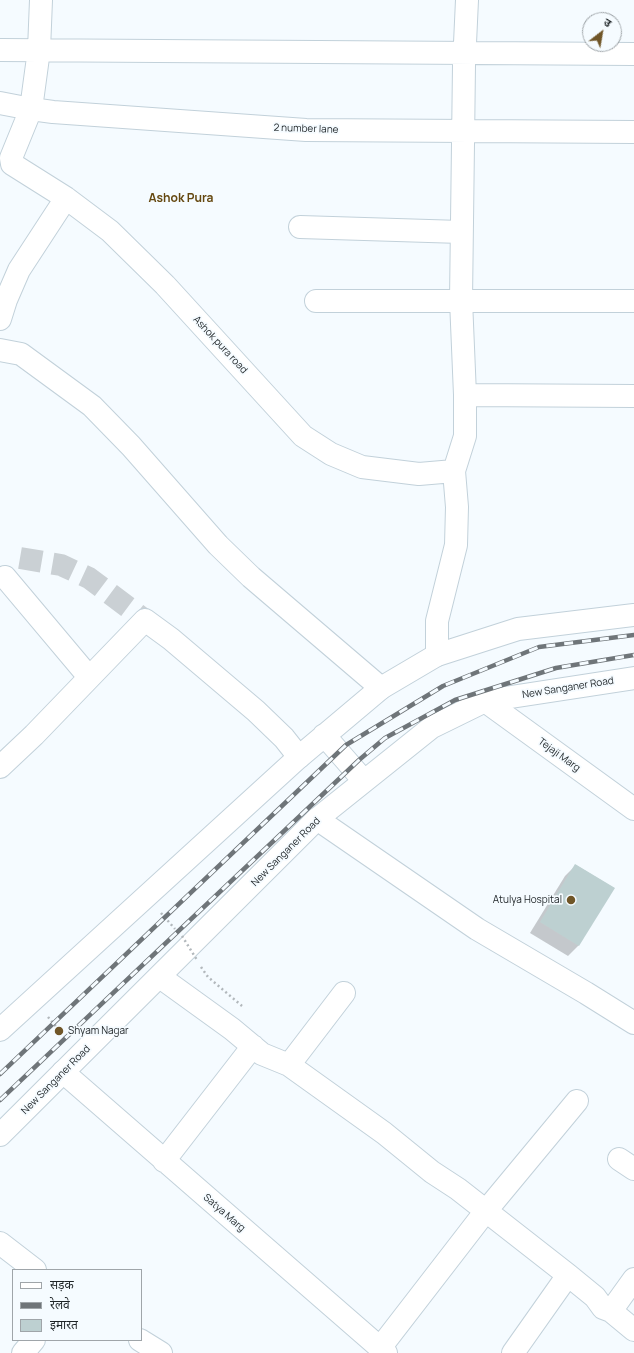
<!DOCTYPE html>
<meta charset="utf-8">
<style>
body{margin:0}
#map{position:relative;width:634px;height:1353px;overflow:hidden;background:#f5fbff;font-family:Manrope,"Noto Sans Devanagari",sans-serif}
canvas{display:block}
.legend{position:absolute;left:12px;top:1269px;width:130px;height:72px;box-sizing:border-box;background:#f5fbff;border:1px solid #9fa5a9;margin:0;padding:5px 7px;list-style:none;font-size:12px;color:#1e2427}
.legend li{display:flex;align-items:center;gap:8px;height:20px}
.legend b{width:20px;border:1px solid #9fa5a9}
.north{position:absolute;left:582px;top:12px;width:40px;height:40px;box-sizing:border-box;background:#f5fbff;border:1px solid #9fa5a9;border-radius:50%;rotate:31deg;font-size:11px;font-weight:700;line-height:16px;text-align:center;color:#1e2427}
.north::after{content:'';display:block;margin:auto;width:14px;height:18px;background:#705628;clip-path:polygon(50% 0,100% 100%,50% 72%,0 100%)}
</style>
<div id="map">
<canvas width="634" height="1353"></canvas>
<ul class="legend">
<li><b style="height:5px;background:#fff"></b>सड़क</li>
<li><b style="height:5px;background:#6f7579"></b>रेलवे</li>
<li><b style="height:11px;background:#bdd0d1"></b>इमारत</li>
</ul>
<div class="north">उ</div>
</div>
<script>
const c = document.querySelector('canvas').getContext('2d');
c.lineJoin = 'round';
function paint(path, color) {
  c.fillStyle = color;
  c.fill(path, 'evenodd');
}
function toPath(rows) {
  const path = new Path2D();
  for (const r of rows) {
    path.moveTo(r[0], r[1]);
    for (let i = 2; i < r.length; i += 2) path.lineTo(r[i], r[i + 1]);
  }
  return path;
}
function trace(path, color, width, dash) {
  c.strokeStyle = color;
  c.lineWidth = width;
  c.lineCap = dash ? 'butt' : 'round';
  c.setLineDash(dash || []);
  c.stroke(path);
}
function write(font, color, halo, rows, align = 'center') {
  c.font = font + ' Manrope,sans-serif';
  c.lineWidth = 3.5;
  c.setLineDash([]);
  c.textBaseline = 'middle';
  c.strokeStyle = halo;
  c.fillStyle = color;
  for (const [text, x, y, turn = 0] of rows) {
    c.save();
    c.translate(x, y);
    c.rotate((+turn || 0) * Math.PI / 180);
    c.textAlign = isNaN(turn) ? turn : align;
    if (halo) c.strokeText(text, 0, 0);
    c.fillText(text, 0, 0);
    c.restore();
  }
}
const shadow = toPath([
 [576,865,614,888,578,946,568,956,530,933,565,876]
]);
const building = toPath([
 [575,864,615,888,579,946,540,922]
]);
const minorTunnel = toPath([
 [20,558,61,565,89,578,145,620]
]);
const path = toPath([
 [161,913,175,929],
 [201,967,208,977,242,1006],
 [48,1017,66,1038]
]);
const minor = toPath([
 [41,0,39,50,31,109,11,158,12,164,66,198,110,231,165,285,303,436,331,454,362,467,419,474,454,471],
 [0,50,634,54],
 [0,103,31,109,53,112,306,130,634,132],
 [300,227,461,232],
 [316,301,634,301],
 [0,319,6,300,19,270,66,198],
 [0,350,21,354,92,406,131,446,218,545,251,577,381,688],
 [465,395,634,396],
 [5,577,89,677],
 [437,655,437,621,456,545,457,507,454,471,465,436,465,395,461,300,464,65,467,0],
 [485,701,634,809],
 [0,767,34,735,145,620,171,639,256,711,284,738,299,757],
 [317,819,477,929,586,993,634,1023],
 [160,977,232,1029,262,1054,289,1065,384,1133,432,1172,458,1189,568,1275,595,1297,603,1308,611,1311,634,1330],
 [289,1065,344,993],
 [63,1072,386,1353],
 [619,1159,634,1169],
 [164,1161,253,1046],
 [0,1243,35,1270],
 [611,1311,634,1279],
 [140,1340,161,1353],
 [380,1348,485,1212,577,1101],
 [23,1353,34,1340],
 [513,1353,568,1275]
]);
const major = toPath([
 [324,735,364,781],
 [0,1030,299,757,381,688,437,655,518,629,634,615],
 [0,1135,317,819,432,727,485,701,634,678]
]);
const rail = toPath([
 [0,1074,346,745,443,686,539,647,634,635],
 [0,1100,359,760,385,738,455,700,556,668,634,655]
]);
const pathBridge = toPath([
 [182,936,197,960]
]);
const markers = [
 [571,900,5,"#705628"],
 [59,1031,5,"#705628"]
];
const streetNames = [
 ["2 number lane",306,129,2],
 ["Ashok pura road",220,345,47],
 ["New Sanganer Road",568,688,-9],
 ["Tejaji Marg",559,755,36],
 ["New Sanganer Road",286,852,-45],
 ["New Sanganer Road",56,1080,-45],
 ["Satya Marg",224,1213,41]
];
const poiNames = [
 ["Atulya Hospital",562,900],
 ["Shyam Nagar",68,1031,"left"]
];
const quarterNames = [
 ["Ashok Pura",181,199]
];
paint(shadow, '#0003');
paint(building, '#bdd0d1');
trace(minorTunnel, '#cad0d4', 22, [22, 11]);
trace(minor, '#c2d1da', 24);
trace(major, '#c2d1da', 24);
trace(path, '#b2b8bc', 2.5, [2, 3]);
trace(minor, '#fff', 22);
trace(major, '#fff', 22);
trace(rail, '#6f7579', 4.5);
trace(rail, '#f5fbff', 3, [9]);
trace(pathBridge, '#b2b8bc', 2.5, [2, 3]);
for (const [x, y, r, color] of markers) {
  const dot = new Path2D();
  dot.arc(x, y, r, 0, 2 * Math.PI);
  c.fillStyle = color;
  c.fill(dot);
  trace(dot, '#f5fbff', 1.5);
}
write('10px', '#1e2427', '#f5fbff', streetNames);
write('10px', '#1e2427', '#f5fbff', poiNames, 'right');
write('bold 12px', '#654810', '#f5fbff', quarterNames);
</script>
